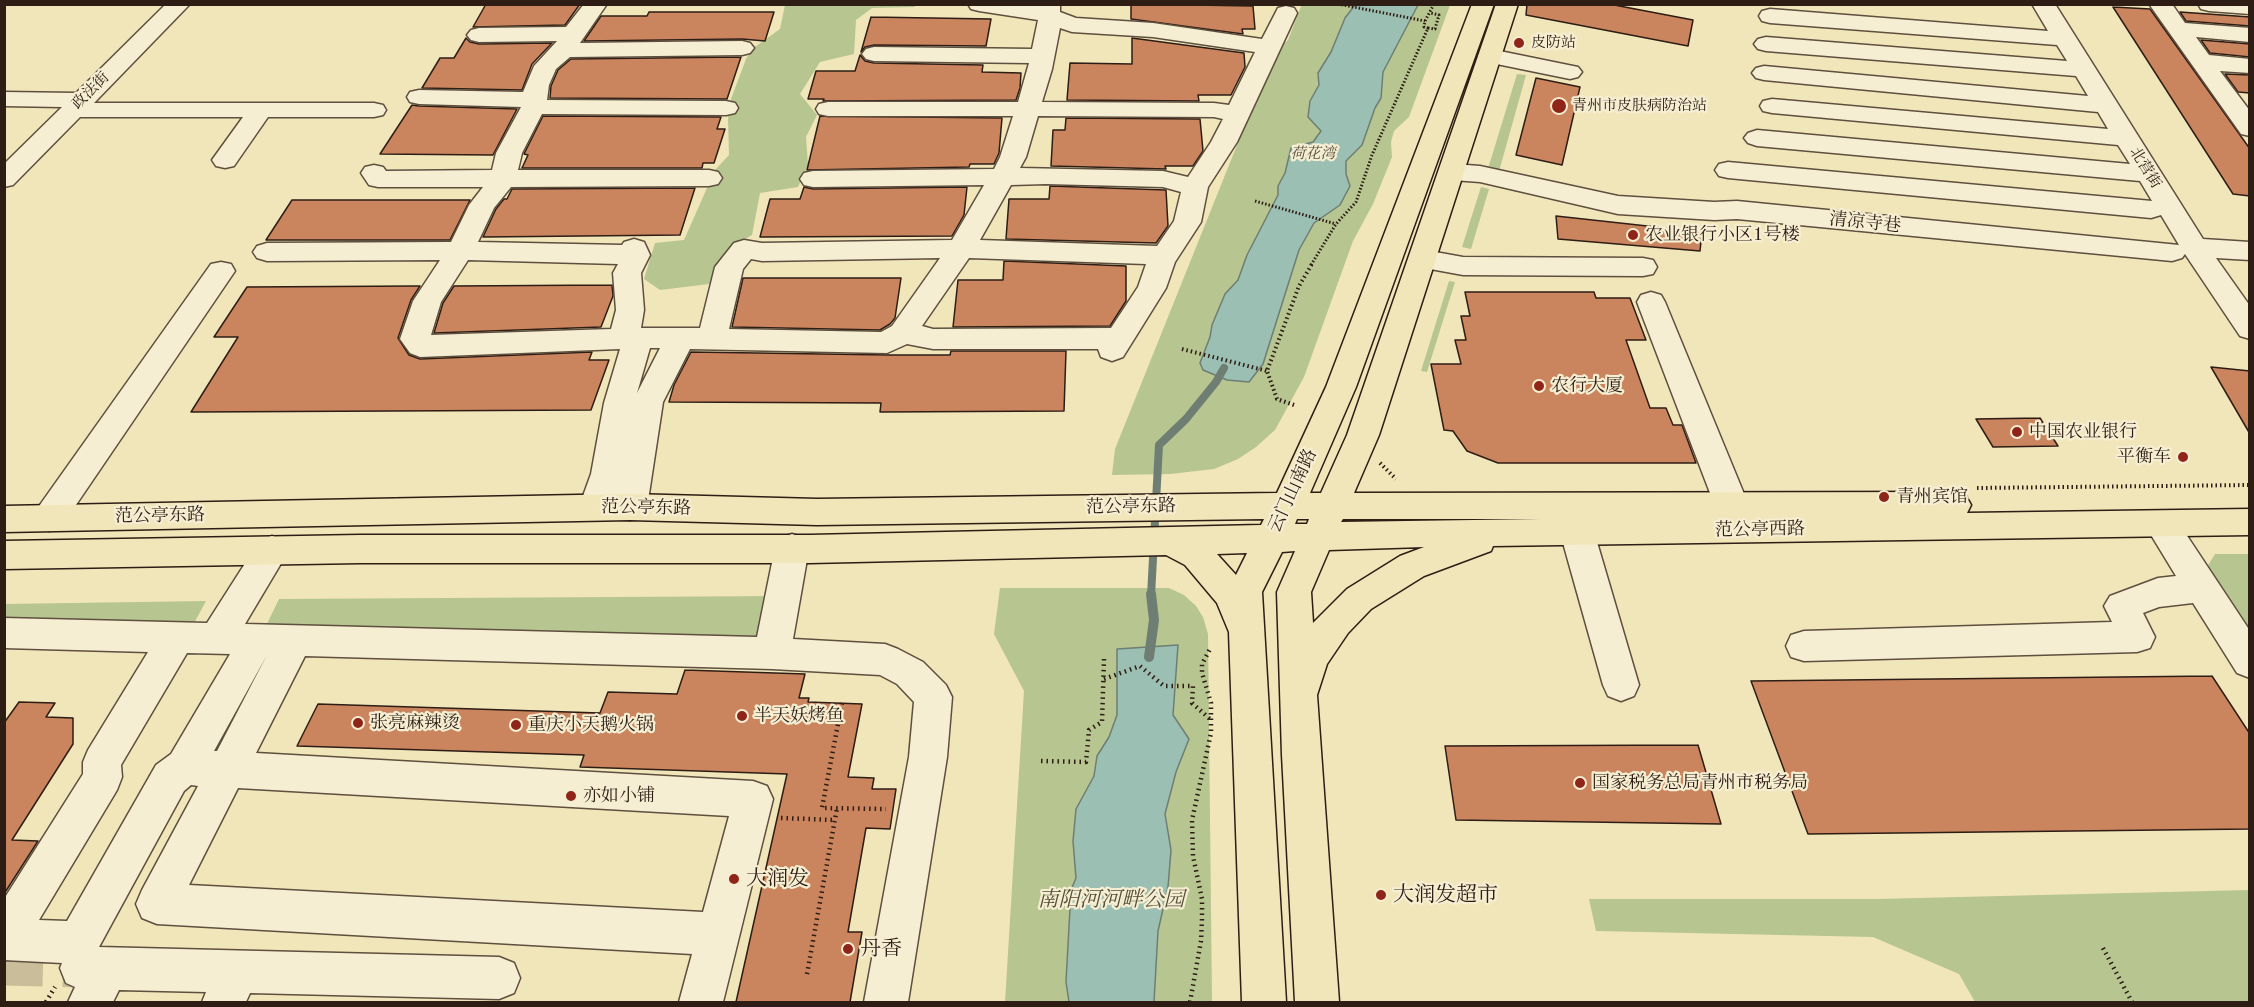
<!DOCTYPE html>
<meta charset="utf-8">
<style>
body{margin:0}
#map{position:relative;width:2254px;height:1007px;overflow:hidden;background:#f1e5ba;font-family:"Old Standard TT",serif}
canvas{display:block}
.frame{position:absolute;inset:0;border:6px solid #2d1d14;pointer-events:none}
</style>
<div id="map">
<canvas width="2254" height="1007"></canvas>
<div class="frame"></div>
</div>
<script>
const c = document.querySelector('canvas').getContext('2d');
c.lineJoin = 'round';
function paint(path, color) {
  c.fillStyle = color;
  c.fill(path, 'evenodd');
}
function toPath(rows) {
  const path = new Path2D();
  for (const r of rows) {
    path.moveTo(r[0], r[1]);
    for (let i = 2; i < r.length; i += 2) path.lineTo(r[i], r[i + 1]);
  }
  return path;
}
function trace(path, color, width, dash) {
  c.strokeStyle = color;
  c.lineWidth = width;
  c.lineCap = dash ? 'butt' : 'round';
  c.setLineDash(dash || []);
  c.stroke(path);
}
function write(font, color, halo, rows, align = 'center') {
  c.font = font + ' "Old Standard TT","Noto Serif SC",serif';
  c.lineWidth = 4.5;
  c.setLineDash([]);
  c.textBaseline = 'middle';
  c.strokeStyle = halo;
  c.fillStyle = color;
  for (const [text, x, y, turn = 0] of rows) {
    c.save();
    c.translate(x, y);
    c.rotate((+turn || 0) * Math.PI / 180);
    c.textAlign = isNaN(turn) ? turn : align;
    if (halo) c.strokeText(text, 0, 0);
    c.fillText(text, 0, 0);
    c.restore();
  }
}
const green = toPath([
 [1302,4,1450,5,1409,117,1394,131,1391,142,1392,157,1373,204,1353,241,1304,377,1275,430,1256,447,1238,459,1214,469,1170,474,1112,475,1115,449,1274,53,1288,40],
 [785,5,914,5,915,7,872,8,856,20,854,54,820,62,800,94,817,115,806,137,808,165,798,187,760,193,752,235,732,247,709,284,660,290,644,279,655,243,684,240,715,170,729,155,728,118,731,99,746,59,752,49,780,29],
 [1517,74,1526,75,1498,175,1487,172],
 [1481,187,1489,189,1471,249,1462,247],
 [1449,281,1455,282,1427,372,1421,371],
 [2215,554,2249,554,2249,633,2207,567],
 [1000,588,1169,588,1184,595,1196,606,1203,617,1208,634,1212,1002,1005,1002,1024,691,994,634],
 [783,596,770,639,264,630,279,599],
 [206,601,193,625,5,622,4,604],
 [2249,890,2249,1002,1975,1002,1959,974,1873,937,1596,931,1589,899,1877,899]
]);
const water = toPath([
 [1355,5,1418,5,1383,72,1381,98,1375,108,1362,145,1346,161,1346,174,1350,186,1340,205,1314,223,1299,250,1263,364,1249,382,1227,380,1203,370,1200,363,1210,337,1212,325,1225,294,1238,280,1247,255,1278,195,1278,186,1285,173,1291,148,1313,142,1321,131,1308,117,1310,101,1319,85,1318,73,1331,52,1345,18,1355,5],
 [1178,645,1173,715,1189,739,1176,772,1165,814,1171,850,1168,887,1158,931,1154,1002,1069,1002,1066,982,1071,890,1076,878,1073,841,1076,809,1094,776,1097,756,1109,737,1117,715,1117,649,1178,645]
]);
const streamFar1 = toPath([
 [1151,596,1159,445,1186,419,1216,382,1224,368]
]);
const stream = toPath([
 [1149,657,1154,620,1151,594]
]);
const building = toPath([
 [486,4,580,4,565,25,473,27,486,4],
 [1131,4,1253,6,1255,29,1242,29,1243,34,1131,19,1131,4],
 [1527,4,1609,4,1693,20,1688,46,1526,15,1527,4],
 [2113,7,2150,9,2250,149,2250,196,2233,194,2113,7],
 [649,12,774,12,765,41,742,39,584,41,601,16,647,16,649,12],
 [2180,12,2250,17,2250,26,2186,21,2180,12],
 [871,17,991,19,986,46,874,45,865,47,861,52,871,17],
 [466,38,470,42,479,44,552,43,532,64,522,90,422,88,440,58,454,58,466,38],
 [1132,38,1244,53,1245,67,1231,95,1198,95,1199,101,1067,100,1070,63,1132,64,1132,38],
 [2201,40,2250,44,2250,57,2210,53,2201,40],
 [860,55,865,61,874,63,983,65,982,72,1021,73,1020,88,1016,100,823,101,824,99,808,99,816,71,855,71,860,55],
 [741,57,727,99,550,98,551,86,558,70,571,59,741,57],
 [2225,74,2250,75,2250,93,2238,92,2225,74],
 [1536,78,1580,87,1562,165,1516,155,1536,78],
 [412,105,419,106,517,109,493,155,380,154,412,105],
 [543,116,721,117,717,129,725,129,714,163,703,163,702,168,522,168,528,155,524,154,543,116],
 [820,116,1002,118,999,153,994,164,970,164,969,167,807,170,820,116],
 [1066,118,1200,119,1203,151,1193,166,1165,166,1166,169,1051,166,1053,130,1065,130,1066,118],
 [1050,186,1166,190,1168,226,1156,243,1006,239,1009,199,1049,199,1050,186],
 [804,187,813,189,967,187,964,215,952,236,760,237,770,199,800,199,804,187],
 [695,188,680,235,483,237,496,209,504,199,507,199,512,189,695,188],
 [292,200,470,200,450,240,266,240,292,200],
 [1556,216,1702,232,1700,251,1558,239,1556,216],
 [1004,261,1126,266,1126,301,1110,326,953,327,958,280,1003,280,1004,261],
 [743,278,901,278,895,318,890,324,880,330,732,327,743,278],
 [612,285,613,296,601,327,434,333,443,303,454,286,612,285],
 [416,286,420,286,411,300,398,338,409,355,420,359,592,352,589,360,609,360,591,410,191,412,238,337,214,337,247,287,416,286],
 [1465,292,1594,292,1596,298,1630,298,1646,340,1626,340,1650,408,1666,408,1673,425,1682,425,1696,463,1498,463,1467,451,1453,431,1444,430,1431,364,1461,364,1455,340,1466,340,1461,316,1470,316,1465,292],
 [951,351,1066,351,1064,411,880,412,881,403,669,402,674,385,691,352,889,355,950,355,951,351],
 [2211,367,2250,371,2250,434,2211,367],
 [2040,418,2058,446,1993,447,1976,419,2040,418],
 [685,670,805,674,799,698,809,698,808,702,862,704,848,777,874,778,872,789,896,789,890,829,866,828,848,932,862,932,850,1002,736,1002,787,774,580,767,584,755,297,746,318,704,600,713,608,692,677,694,685,670],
 [2212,676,2250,734,2250,829,1808,834,1751,681,2212,676],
 [19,702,55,703,46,717,73,718,73,744,12,840,38,841,4,894,4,723,19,702],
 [1698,745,1721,824,1456,820,1445,746,1698,745]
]);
const minorTunnel = toPath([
 [4,966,81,968]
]);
const pathFar2 = toPath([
 [1338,4,1425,21],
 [1428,28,1435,29,1439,15,1431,13],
 [1255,201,1336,224],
 [1311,265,1336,224,1356,202,1372,155,1428,28,1424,27,1425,21,1434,4]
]);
const pathFar1 = toPath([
 [1182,349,1267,371],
 [1294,405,1277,399,1267,371,1299,286,1312,264],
 [1380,463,1396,479],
 [1977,488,2250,485]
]);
const path = toPath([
 [1104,679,1140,666,1164,686,1193,686,1192,703,1210,719],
 [842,703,822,808,886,809],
 [1041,761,1086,762,1089,730,1102,722,1104,659],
 [781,818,835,820],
 [2103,948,2132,1002],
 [807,974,837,808],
 [46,1002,55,987],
 [1190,1002,1201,941,1202,919,1202,899,1193,856,1192,820,1211,733,1211,703,1202,673,1202,664,1210,649]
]);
const minor = toPath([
 [166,4,190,4,94,103,374,103,383,105,386,110,383,115,374,117,268,117,234,166,225,168,216,166,212,160,243,117,80,117,13,185,4,187,4,164,62,107,4,106,4,92,76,93,166,4],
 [584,4,607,4,580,43,742,41,750,43,754,48,750,53,742,55,570,57,556,69,549,85,547,100,726,101,735,103,738,108,735,113,726,115,542,114,522,153,518,170,709,170,718,172,722,178,718,184,709,186,511,187,494,208,478,242,622,245,624,242,634,239,644,242,650,255,641,273,644,310,641,328,700,328,715,267,734,243,744,240,762,243,952,240,984,185,813,187,804,185,800,179,804,173,813,171,994,169,1000,157,1013,116,828,116,819,114,816,109,819,104,828,102,1018,102,1029,63,874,61,866,59,862,54,866,49,874,47,1032,49,1038,20,979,11,971,9,968,4,1038,6,1038,4,1060,4,1060,12,1076,18,1153,23,1262,39,1278,8,1286,6,1294,8,1297,13,1237,142,1208,187,1201,222,1175,262,1166,288,1123,357,1112,361,1101,357,1098,349,933,349,907,344,887,353,690,349,663,402,647,507,642,516,630,520,618,516,613,507,615,500,608,516,596,520,584,516,579,507,591,474,604,403,620,349,420,357,410,353,400,339,413,301,440,260,267,261,257,258,253,252,257,246,267,243,451,242,469,205,483,187,378,187,369,185,361,173,365,167,374,165,383,167,386,171,492,170,496,153,521,107,419,104,410,102,407,97,410,92,419,90,523,92,534,66,557,41,479,42,471,40,467,35,471,30,479,28,566,27,584,4],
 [1060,28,1072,32,1153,37,1255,52,1229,105,1214,103,1042,102,1052,69,1060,28],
 [1038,116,1214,117,1223,119,1211,142,1188,177,1163,171,1020,168,1026,157,1038,116],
 [1046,184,1163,187,1181,192,1174,221,1157,246,980,240,1011,185,1046,184],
 [940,258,892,326,881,332,729,329,743,269,751,259,762,261,940,258],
 [969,258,1146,264,1138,287,1111,328,933,329,922,326,969,258],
 [468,260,618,264,613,273,616,310,611,329,431,335,441,302,468,260],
 [650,348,660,348,637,393,650,348],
 [2032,4,2055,4,2203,239,2250,242,2250,260,2216,258,2250,306,2250,339,2240,336,2185,254,2182,258,2172,261,1737,219,1714,220,1618,214,1480,182,1453,180,1444,178,1440,172,1444,166,1453,164,1480,166,1618,196,1714,202,1737,201,2179,245,2161,215,2151,218,1728,178,1719,176,1715,170,1719,164,1728,162,2152,201,2140,181,1757,146,1748,143,1744,138,1748,133,1757,130,2130,164,2118,145,1772,113,1763,111,1760,106,1763,101,1772,99,2108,129,2098,112,1764,80,1756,78,1752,73,1756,68,1764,66,2088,96,2076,76,1766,51,1758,49,1754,44,1758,39,1766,37,2067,61,2057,45,1770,23,1762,21,1759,16,1762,11,1770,9,2048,31,2032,4],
 [2149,4,2172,4,2185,23,2250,28,2250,42,2196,37,2209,55,2250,59,2250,73,2220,71,2250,111,2250,136,2241,134,2149,4],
 [2198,4,2250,4,2250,14,2209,11,2201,9,2198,4],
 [1490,49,1578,67,1582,72,1578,77,1570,79,1482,61,1478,56,1482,51,1490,49],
 [1424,250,1463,257,1643,258,1653,260,1657,267,1653,274,1643,276,1463,275,1414,266,1410,259,1414,252,1424,250],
 [221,262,231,264,235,271,61,527,49,531,37,527,32,518,37,509,211,264,221,262],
 [1651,292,1661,295,1665,302,1749,506,1744,515,1732,519,1720,515,1715,506,1637,302,1641,295,1651,292],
 [2162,512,2174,516,2250,631,2250,678,2237,673,2193,603,2159,607,2143,613,2155,637,2150,648,2137,652,1804,661,1791,657,1786,646,1791,635,1804,631,2112,622,2104,606,2110,596,2158,578,2176,576,2145,525,2150,516,2162,512],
 [1577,519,1589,522,1594,532,1639,685,1634,696,1621,701,1608,696,1603,685,1560,532,1565,522,1577,519],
 [792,534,804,538,809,548,793,639,885,644,898,649,923,662,946,685,952,697,947,757,908,1002,864,1002,909,757,914,702,897,684,880,675,772,669,305,656,256,753,753,781,767,786,773,799,723,1002,679,1002,692,954,157,924,142,918,136,904,142,890,198,786,191,785,184,791,99,947,499,957,514,963,520,978,514,993,499,999,250,993,246,1002,202,1002,206,992,119,990,113,1002,68,1002,75,987,66,983,60,968,62,963,4,960,4,899,83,774,83,762,88,750,148,652,4,648,4,618,207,623,260,540,272,536,284,540,289,550,245,624,757,637,775,548,780,538,792,534],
 [187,653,230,654,171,754,156,765,67,921,39,920,117,790,122,777,121,765,187,653],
 [267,655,217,751,214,751,267,655],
 [238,788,729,816,703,912,189,885,238,788]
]);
const major = toPath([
 [1472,4,1494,4,1356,387,1310,493,1321,493,1347,435,1496,4,1518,4,1379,435,1354,493,1954,492,1966,496,1971,505,1967,513,2250,509,2250,535,1493,546,1491,551,1424,576,1371,609,1348,633,1327,664,1317,695,1339,1002,1295,1002,1282,755,1277,592,1295,551,1282,552,1262,592,1286,1002,1242,1002,1229,632,1217,603,1185,565,1166,555,810,563,360,563,4,569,4,541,360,535,810,535,1261,525,1264,519,817,525,630,520,4,532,4,506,630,494,817,499,1277,493,1326,387,1472,4],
 [1297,519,1309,519,1307,524,1295,524,1297,519],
 [1343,519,1540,519,1341,522,1343,519],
 [1424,547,1400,556,1347,589,1313,623,1311,592,1329,550,1424,547],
 [1247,553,1236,575,1217,554,1247,553]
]);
const markers = [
 [1519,43,6,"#8f2418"],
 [1559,106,8,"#8f2418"],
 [1633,235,6,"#8f2418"],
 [1539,386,6,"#8f2418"],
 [2017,432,6,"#8f2418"],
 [2183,457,6,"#8f2418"],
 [1884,497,6,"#8f2418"],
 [742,716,6,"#8f2418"],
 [358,723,6,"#8f2418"],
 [516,725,6,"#8f2418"],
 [1580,783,6,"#8f2418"],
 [571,796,6,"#8f2418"],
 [734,879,6,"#8f2418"],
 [1381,895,6,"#8f2418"],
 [848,949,6,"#8f2418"]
];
const farPoinames = [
 ["皮防站",1531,43],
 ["青州市皮肤病防治站",1572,106]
];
const farStreetnames = [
 ["政法街",91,91,-45],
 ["北营街",2145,168,58]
];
const farParknames = [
 ["荷花湾",1313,154]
];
const streetNames = [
 ["清凉寺巷",1865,223,6],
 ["云门山南路",1293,491,-65],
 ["范公亭东路",1131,507,-1],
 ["范公亭东路",646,508,1],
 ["范公亭东路",160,516,-1],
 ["范公亭西路",1760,530,-1]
];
const poiNames = [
 ["农业银行小区1号楼",1645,235],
 ["农行大厦",1551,386],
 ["中国农业银行",2029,432],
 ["平衡车",2171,457,"right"],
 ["青州宾馆",1896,497],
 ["半天妖烤鱼",754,716],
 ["张亮麻辣烫",370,723],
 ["重庆小天鹅火锅",528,725],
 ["国家税务总局青州市税务局",1592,783],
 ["亦如小铺",583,796]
];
const nearPoinames = [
 ["大润发",746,879],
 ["大润发超市",1393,895],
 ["丹香",860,949]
];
const nearParknames = [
 ["南阳河河畔公园",1111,900]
];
paint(green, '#b7c591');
paint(water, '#9bbfb3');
trace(water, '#6f7e73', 1.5);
trace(streamFar1, '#6f7e73', 8);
trace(stream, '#6f7e73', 10);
paint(building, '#ca855f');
trace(building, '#2d1d14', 1.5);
trace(minorTunnel, '#cabd99', 39, [39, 20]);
trace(minor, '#5e4f3e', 3);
trace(major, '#2d1d14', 3);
trace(pathFar2, '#2d1d14', 3, [1.5, 2]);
trace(pathFar1, '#2d1d14', 4, [1.5, 3]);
trace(path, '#2d1d14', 4.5, [1.5, 4]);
paint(minor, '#f6eed2');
paint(major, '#f1e5ba');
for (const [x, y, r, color] of markers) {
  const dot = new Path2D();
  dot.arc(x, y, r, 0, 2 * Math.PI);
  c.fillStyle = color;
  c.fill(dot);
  trace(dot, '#f6eed2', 2);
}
write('15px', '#2d1d14', '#f6eed2', farPoinames, 'left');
write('15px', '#2d1d14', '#f6eed2', farStreetnames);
write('italic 15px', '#564f3a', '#f6eed2', farParknames);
write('18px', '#2d1d14', '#f6eed2', streetNames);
write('18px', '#2d1d14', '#f6eed2', poiNames, 'left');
write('21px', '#2d1d14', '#f6eed2', nearPoinames, 'left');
write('italic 21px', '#564f3a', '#f6eed2', nearParknames);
</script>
